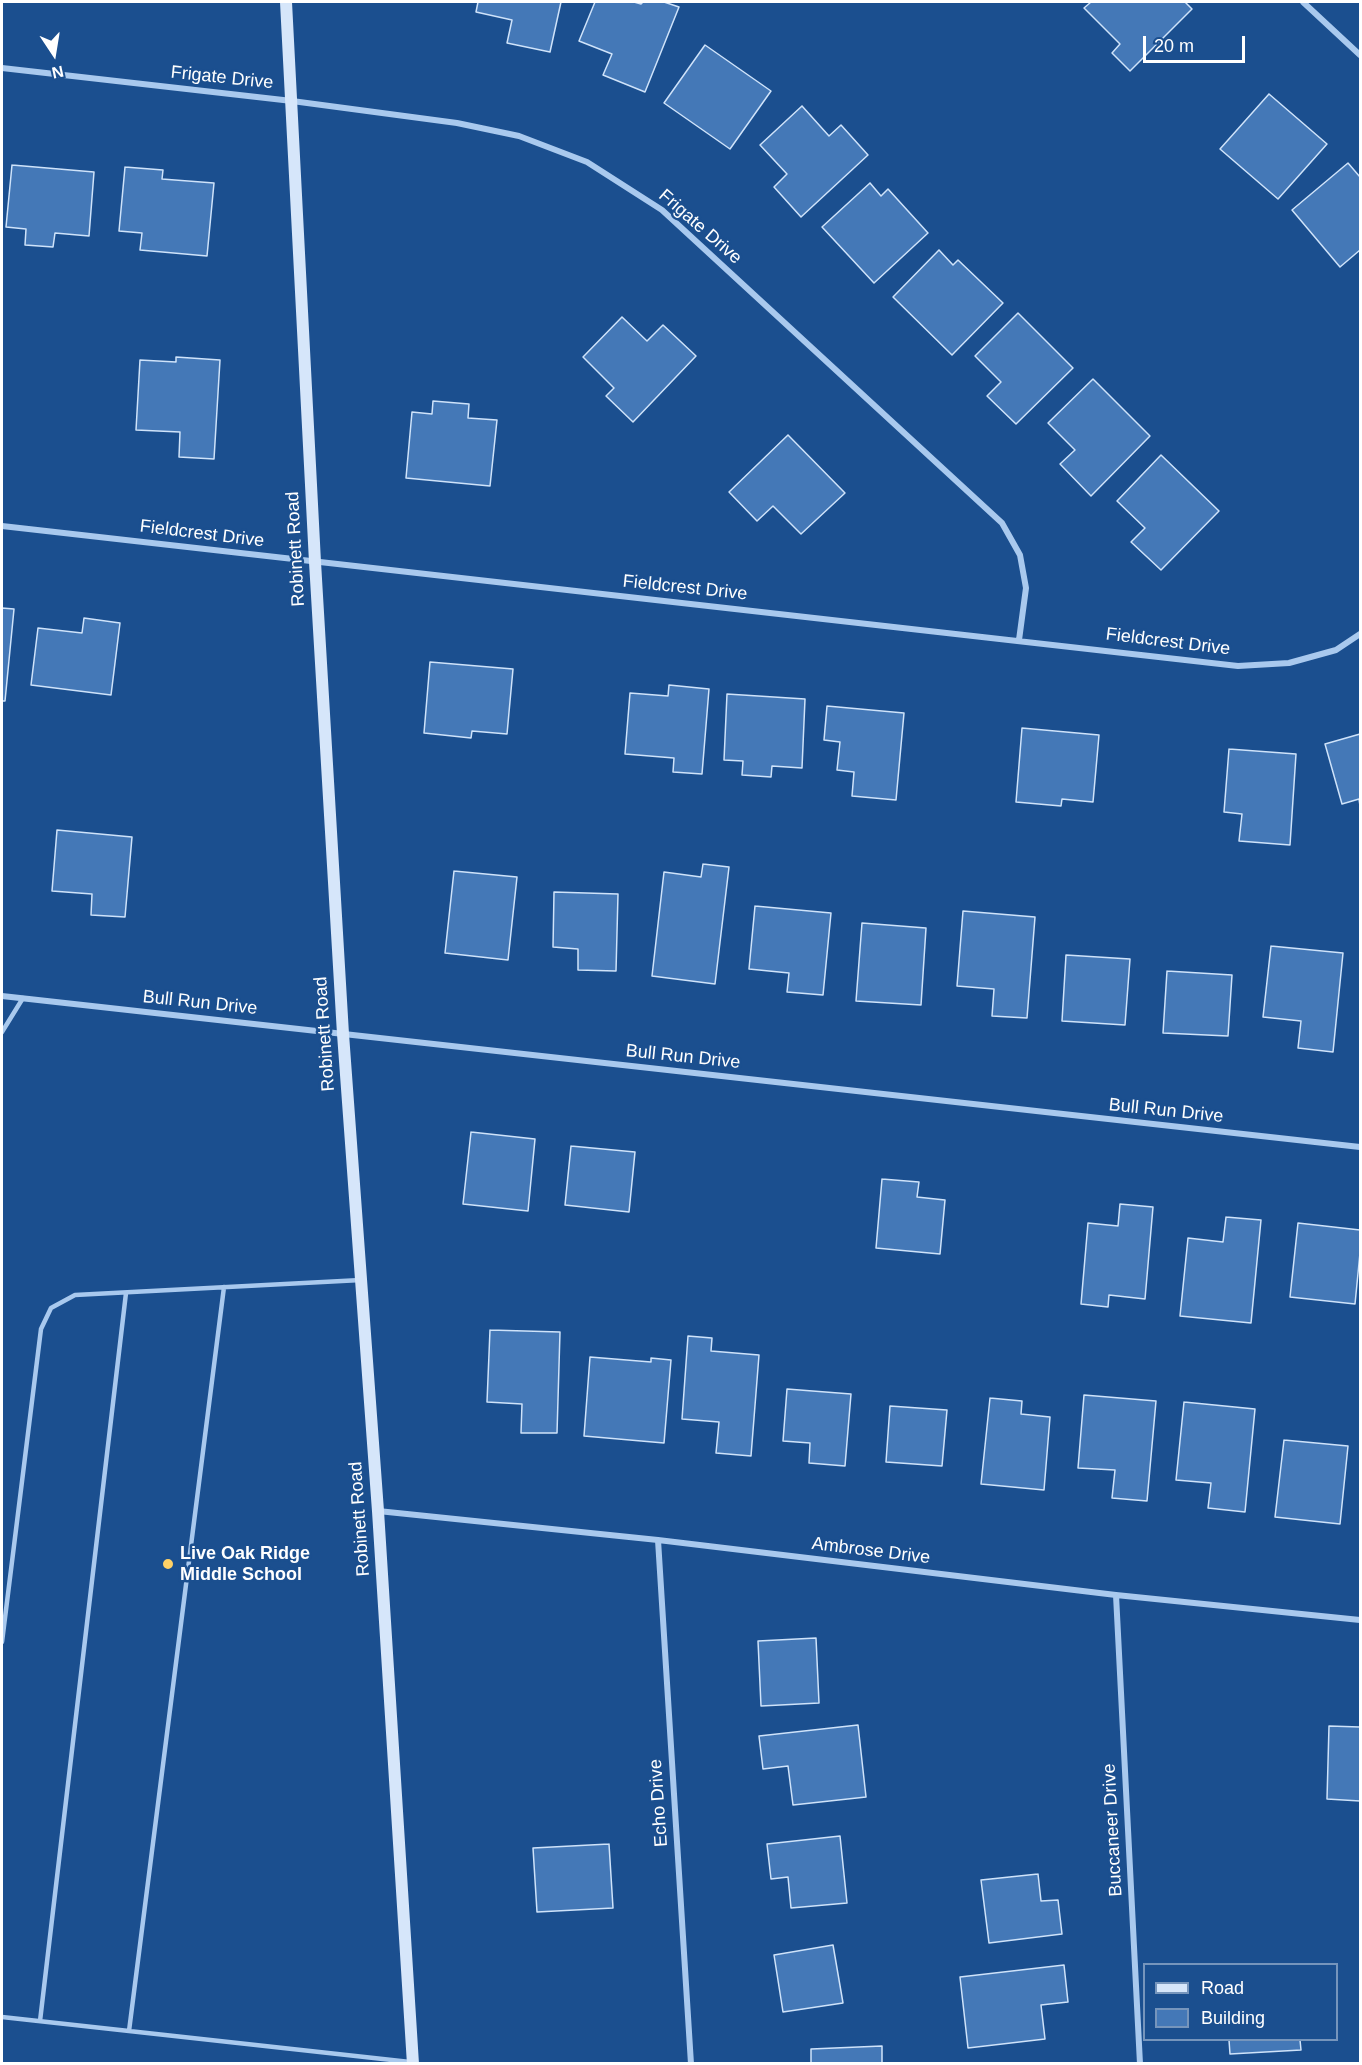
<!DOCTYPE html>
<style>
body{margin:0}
#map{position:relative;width:1362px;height:2065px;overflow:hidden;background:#1b4f8f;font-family:Helvetica,sans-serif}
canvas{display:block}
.frame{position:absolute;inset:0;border:3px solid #fff;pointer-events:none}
.legend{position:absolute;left:1143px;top:1963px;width:195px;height:78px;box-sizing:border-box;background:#1b4f8f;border:2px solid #7695bc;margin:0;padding:8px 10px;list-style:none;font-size:18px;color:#fff}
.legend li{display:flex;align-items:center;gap:12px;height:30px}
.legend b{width:30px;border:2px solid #7695bc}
.north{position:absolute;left:24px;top:24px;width:60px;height:60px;-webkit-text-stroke:4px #1b4f8f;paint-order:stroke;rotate:168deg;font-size:16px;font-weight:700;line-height:24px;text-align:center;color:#fff}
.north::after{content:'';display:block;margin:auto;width:21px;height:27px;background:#fff;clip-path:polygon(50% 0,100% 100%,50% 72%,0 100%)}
.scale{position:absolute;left:1143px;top:36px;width:102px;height:27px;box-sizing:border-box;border:3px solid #fff;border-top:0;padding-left:8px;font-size:18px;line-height:21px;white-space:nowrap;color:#fff;-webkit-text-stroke:4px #1b4f8f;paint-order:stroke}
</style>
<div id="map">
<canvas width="1362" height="2065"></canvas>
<div class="frame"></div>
<ul class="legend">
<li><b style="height:8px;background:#d6e6fa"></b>Road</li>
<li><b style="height:16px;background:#4478b7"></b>Building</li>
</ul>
<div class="north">N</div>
<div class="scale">20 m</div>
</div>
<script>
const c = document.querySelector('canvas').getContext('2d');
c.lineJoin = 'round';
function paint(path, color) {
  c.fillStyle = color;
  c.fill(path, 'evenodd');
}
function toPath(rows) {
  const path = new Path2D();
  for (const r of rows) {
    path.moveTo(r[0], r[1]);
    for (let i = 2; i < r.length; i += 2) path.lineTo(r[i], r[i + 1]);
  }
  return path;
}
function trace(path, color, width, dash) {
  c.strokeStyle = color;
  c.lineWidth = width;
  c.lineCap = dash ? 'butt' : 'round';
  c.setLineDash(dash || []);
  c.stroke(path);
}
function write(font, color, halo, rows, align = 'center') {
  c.font = font + ' Helvetica,sans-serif';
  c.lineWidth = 5;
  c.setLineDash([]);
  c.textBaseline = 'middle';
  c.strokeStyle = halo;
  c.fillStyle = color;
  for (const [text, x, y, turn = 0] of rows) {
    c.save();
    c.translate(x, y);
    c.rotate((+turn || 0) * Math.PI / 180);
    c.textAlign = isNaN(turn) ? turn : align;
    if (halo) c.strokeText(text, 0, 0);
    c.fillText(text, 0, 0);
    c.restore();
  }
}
const building = toPath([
 [478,2,561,2,550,52,507,43,512,20,476,12,478,2],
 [595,2,634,2,641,4,643,2,664,2,679,7,645,92,603,75,612,54,579,41,595,2],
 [1091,2,1185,2,1192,9,1130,71,1112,53,1120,44,1084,8,1091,2],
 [705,45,771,91,730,149,664,103,705,45],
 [1269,94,1327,144,1278,199,1220,149,1269,94],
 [802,106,829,136,841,125,868,155,801,217,774,187,787,174,760,145,802,106],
 [1348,163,1360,177,1360,250,1340,267,1292,210,1348,163],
 [12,165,94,172,89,236,55,233,53,247,25,245,26,229,6,227,12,165],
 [125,167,163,170,162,179,214,183,207,256,140,250,142,233,119,231,125,167],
 [870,183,881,196,888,189,928,233,874,283,822,227,870,183],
 [939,250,953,265,958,260,1003,303,952,355,893,297,939,250],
 [1018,313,1073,368,1016,424,987,396,1001,382,975,356,1018,313],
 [622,317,647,341,663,325,696,356,633,422,606,396,614,388,583,357,622,317],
 [176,357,220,360,214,459,179,457,180,432,136,430,140,360,176,362,176,357],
 [1093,379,1150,436,1091,496,1060,464,1075,450,1048,423,1093,379],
 [433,401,469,404,468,418,497,420,490,486,406,478,412,412,432,414,433,401],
 [788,435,845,493,801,534,773,506,757,521,729,492,788,435],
 [1161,455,1219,511,1161,570,1131,542,1145,528,1117,501,1161,455],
 [2,608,14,609,5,701,2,701,2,608],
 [84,618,120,623,111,695,31,685,38,628,82,633,84,618],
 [430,662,513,669,507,734,472,731,471,738,424,733,430,662],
 [669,685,709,689,702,774,673,772,674,758,625,754,630,693,668,696,669,685],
 [727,694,805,699,802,768,772,766,771,777,742,775,743,761,724,760,727,694],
 [827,706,904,713,896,800,852,796,854,772,837,770,840,742,824,740,827,706],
 [1022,728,1099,735,1093,802,1062,799,1061,806,1016,802,1022,728],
 [1360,734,1360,806,1359,799,1342,804,1325,744,1360,734],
 [1229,749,1296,754,1290,845,1239,841,1242,814,1224,812,1229,749],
 [57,830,132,837,125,917,91,915,92,894,52,891,57,830],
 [703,864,729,867,715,984,652,976,664,872,701,877,703,864],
 [454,871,517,877,508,960,445,953,454,871],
 [554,892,618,894,616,971,578,970,578,949,553,947,554,892],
 [755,906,831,913,823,995,787,992,789,973,749,969,755,906],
 [963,911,1035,917,1027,1018,992,1016,994,989,957,986,963,911],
 [862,923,926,928,921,1005,856,1001,862,923],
 [1271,946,1343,953,1333,1052,1298,1048,1301,1021,1263,1017,1271,946],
 [1066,955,1130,959,1125,1025,1062,1021,1066,955],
 [1167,971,1232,975,1228,1036,1163,1033,1167,971],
 [471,1132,535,1139,528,1211,463,1204,471,1132],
 [571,1146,635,1152,629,1212,565,1205,571,1146],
 [882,1179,919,1182,917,1197,945,1200,940,1254,876,1248,882,1179],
 [1120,1204,1153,1207,1145,1299,1109,1295,1108,1307,1081,1304,1088,1223,1118,1226,1120,1204],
 [1226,1217,1261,1220,1251,1323,1180,1316,1188,1238,1223,1242,1226,1217],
 [1298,1223,1360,1230,1360,1253,1355,1304,1290,1297,1298,1223],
 [490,1330,560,1332,557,1433,521,1433,522,1404,487,1402,490,1330],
 [688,1336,712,1338,711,1351,759,1355,751,1456,716,1453,719,1422,682,1419,688,1336],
 [590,1357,651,1362,651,1358,671,1360,664,1443,584,1436,590,1357],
 [787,1389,851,1394,845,1466,809,1463,810,1443,783,1441,787,1389],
 [1084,1395,1156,1401,1147,1501,1112,1498,1115,1470,1078,1468,1084,1395],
 [990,1398,1022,1401,1021,1414,1050,1417,1044,1490,981,1484,990,1398],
 [1184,1402,1255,1409,1245,1512,1208,1508,1211,1483,1176,1480,1184,1402],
 [890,1406,947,1410,942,1466,886,1462,890,1406],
 [1284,1440,1348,1446,1340,1524,1275,1517,1284,1440],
 [816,1638,819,1703,761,1706,758,1641,816,1638],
 [858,1725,866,1797,793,1805,788,1766,763,1769,759,1736,858,1725],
 [1329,1726,1360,1727,1360,1801,1327,1799,1329,1726],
 [840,1836,847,1903,791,1908,788,1877,771,1879,767,1844,840,1836],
 [609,1844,613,1908,537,1912,533,1848,609,1844],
 [1038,1874,1041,1901,1058,1900,1062,1934,989,1943,981,1880,1038,1874],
 [833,1945,843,2003,783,2012,774,1955,833,1945],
 [1064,1965,1068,2002,1041,2005,1045,2039,968,2048,960,1977,1064,1965],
 [1229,2040,1300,2040,1301,2050,1230,2054,1229,2040],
 [882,2046,882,2064,811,2064,811,2049,882,2046]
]);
const lane = toPath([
 [2,1032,23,998],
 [2,1642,41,1329,51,1308,75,1295,361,1280],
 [2,2017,410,2062],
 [40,2021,126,1293],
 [129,2031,224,1287]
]);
const street = toPath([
 [1303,2,1360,55],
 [2,68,292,101,457,123,519,136,587,162,662,210,1002,523,1020,555,1026,588,1019,640],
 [2,526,1238,666,1289,663,1336,650,1360,634],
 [2,996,1360,1147],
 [378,1511,658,1540,1116,1595,1360,1620],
 [658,1540,691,2064],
 [1116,1595,1140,2064]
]);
const secondary = toPath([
 [286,2,315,562,343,1034,378,1511,413,2064]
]);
const markers = [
 [168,1564,6,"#ffd166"]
];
const streetNames = [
 ["Frigate Drive",222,78,6],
 ["Frigate Drive",700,227,41],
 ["Fieldcrest Drive",202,534,7],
 ["Robinett Road",296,549,-93],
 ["Fieldcrest Drive",685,588,6],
 ["Fieldcrest Drive",1168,642,7],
 ["Bull Run Drive",200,1003,6],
 ["Robinett Road",325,1034,-94],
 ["Bull Run Drive",683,1057,6],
 ["Bull Run Drive",1166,1111,6],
 ["Robinett Road",360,1519,-94],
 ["Ambrose Drive",871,1551,7],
 ["Echo Drive",659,1803,-94],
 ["Buccaneer Drive",1113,1830,-93]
];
const poiNames = [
 ["Live Oak Ridge",180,1554],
 ["Middle School",180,1575]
];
paint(building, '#4478b7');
trace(building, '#cfe3fa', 1.5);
trace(lane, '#a9c9ee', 4.5);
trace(street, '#a9c9ee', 6);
trace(secondary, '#d6e6fa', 12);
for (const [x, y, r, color] of markers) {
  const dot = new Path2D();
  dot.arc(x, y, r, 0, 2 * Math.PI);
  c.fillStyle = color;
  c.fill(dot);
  trace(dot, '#1b4f8f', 2);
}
write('18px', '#fff', '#1b4f8f', streetNames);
write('bold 18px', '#fff', '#1b4f8f', poiNames, 'left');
</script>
